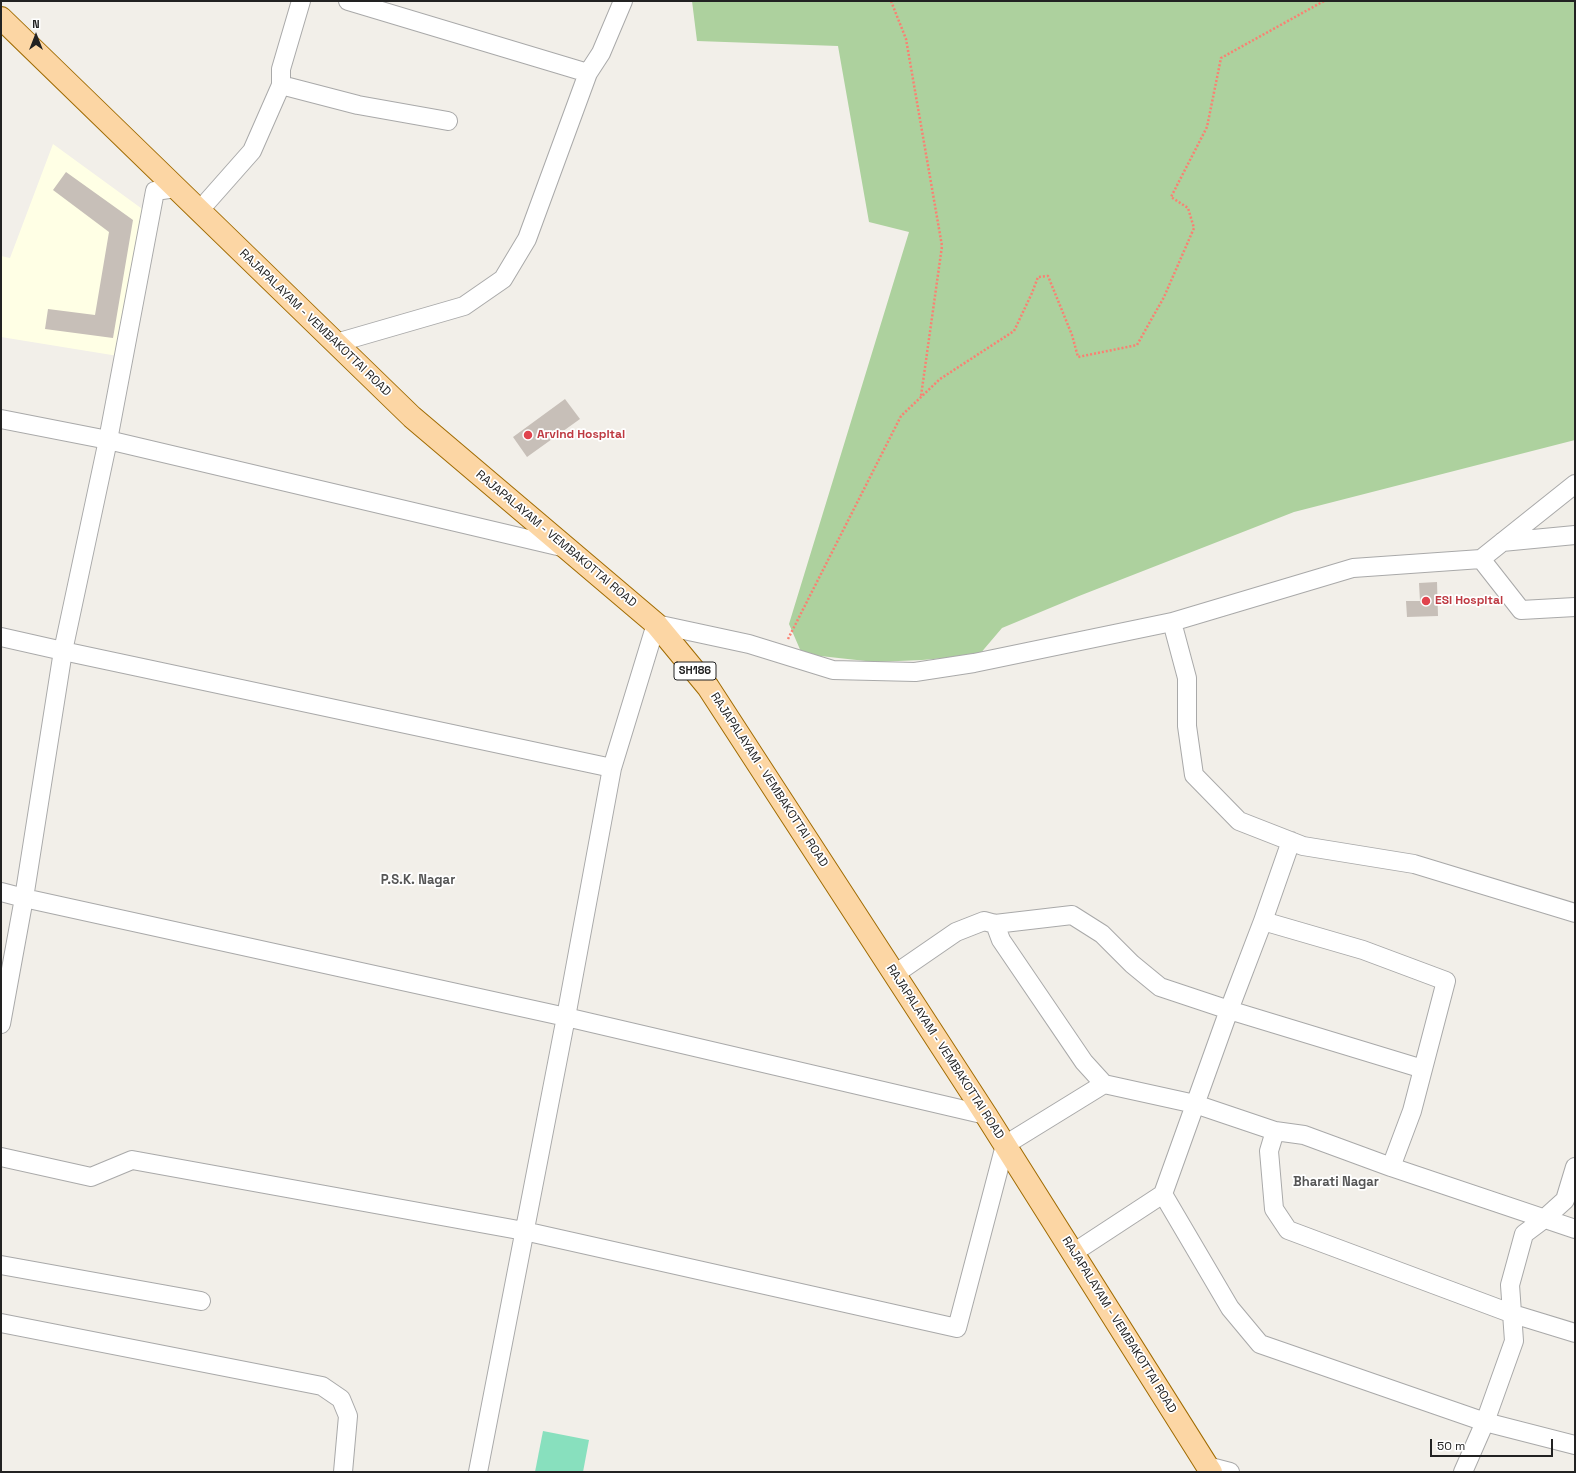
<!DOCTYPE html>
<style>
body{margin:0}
#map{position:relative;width:1576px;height:1473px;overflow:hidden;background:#f2efe9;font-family:"Space Grotesk",sans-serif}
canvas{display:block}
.frame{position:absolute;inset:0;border:2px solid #222;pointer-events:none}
.north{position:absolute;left:16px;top:16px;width:40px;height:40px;-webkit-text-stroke:3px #fff;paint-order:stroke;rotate:0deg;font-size:11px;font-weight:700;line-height:16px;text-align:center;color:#222}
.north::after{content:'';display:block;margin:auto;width:14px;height:18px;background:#222;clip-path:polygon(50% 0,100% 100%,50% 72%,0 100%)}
.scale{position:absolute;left:1430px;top:1439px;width:123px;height:18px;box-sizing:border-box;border:2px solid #222;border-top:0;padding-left:5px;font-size:12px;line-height:14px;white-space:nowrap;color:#222;-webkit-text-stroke:3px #fff;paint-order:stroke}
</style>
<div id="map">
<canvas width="1576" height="1473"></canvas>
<div class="frame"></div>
<div class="north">N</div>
<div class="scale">50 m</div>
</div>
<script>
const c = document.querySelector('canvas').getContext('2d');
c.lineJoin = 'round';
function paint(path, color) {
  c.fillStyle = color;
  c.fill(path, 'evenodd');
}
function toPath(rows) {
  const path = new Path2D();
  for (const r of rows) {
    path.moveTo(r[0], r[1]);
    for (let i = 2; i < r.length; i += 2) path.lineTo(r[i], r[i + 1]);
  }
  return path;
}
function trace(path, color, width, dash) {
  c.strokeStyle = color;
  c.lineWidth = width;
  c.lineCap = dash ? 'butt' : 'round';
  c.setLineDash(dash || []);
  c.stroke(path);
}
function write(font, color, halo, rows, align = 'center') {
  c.font = font + ' "Space Grotesk",sans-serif';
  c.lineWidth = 3.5;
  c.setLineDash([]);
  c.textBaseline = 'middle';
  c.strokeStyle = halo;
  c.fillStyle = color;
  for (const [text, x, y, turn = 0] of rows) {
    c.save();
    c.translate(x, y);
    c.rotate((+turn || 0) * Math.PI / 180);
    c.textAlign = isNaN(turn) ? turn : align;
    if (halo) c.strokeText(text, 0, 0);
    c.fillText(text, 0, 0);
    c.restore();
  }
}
const education = toPath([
 [53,144,145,211,118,356,1,337,1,256,10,258]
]);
const forest = toPath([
 [692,1,1575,1,1575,440,1294,512,1079,596,1002,628,979,655,922,660,875,662,802,654,789,624,909,232,869,222,838,46,697,41]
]);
const pitch = toPath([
 [543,1431,589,1440,583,1472,535,1472]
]);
const building = toPath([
 [66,172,133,220,113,338,45,329,48,309,95,315,109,232,53,190],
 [565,399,580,419,527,457,513,437],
 [1437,582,1438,616,1407,617,1406,601,1420,601,1419,583]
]);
const path = toPath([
 [891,1,906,39,942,246,921,396],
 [788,639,901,416,940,379,1014,331,1032,293,1038,277,1048,276,1072,335,1078,357,1137,345,1164,297,1194,228,1188,208,1171,197,1207,127,1221,58,1324,1]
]);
const minor = toPath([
 [348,1,588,73],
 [281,85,358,105,448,121],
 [176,188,155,191,108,440,63,651,612,768,566,1017,478,1472],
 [199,211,252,151,281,85,281,69,301,1],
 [336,343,464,306,503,279,527,239,588,73,601,53,623,1],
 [1,419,108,440,566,548],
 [1502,542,1575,535],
 [1481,559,1521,610,1575,607],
 [1172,622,1353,568,1481,559,1575,484],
 [1,637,63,651,24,898,566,1017,986,1115],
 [612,768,656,624,749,644,833,670,915,672,974,663,1172,622,1187,678,1187,726,1194,775,1239,821,1303,846,1414,864,1575,913],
 [1,892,24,898,1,1024],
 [1263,921,1291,841],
 [995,924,1001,940,1084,1062,1104,1084,1195,1104,1275,1131,1304,1135,1391,1167,1575,1229],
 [895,974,956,932,984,921,995,924,1072,915,1102,934,1132,964,1160,987,1229,1010,1423,1069],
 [1275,1131,1269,1151,1274,1209,1288,1230,1513,1314,1575,1333],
 [1,1157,91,1177,132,1160,524,1231,957,1328,1005,1145,1104,1084],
 [1163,1194,1230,1308,1260,1344,1485,1422,1575,1445],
 [1073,1253,1163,1194,1229,1010,1263,921,1363,950,1446,981,1412,1111,1391,1167],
 [1,1265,201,1301],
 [1,1323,322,1386,341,1399,348,1416,343,1472],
 [1207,1466,1230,1472],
 [1463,1472,1485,1422,1514,1341,1510,1285,1524,1234,1544,1219,1565,1200,1575,1167]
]);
const major = toPath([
 [1,18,412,417,656,624,708,687,986,1115,1211,1472]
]);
const markers = [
 [528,435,5,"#e0444e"],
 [1426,601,5,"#e0444e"]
];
const shields = [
 [695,671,42]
];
const shieldNames = [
 ["SH186",695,671]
];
const streetNames = [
 ["RAJAPALAYAM - VEMBAKOTTAI ROAD",315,323,44],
 ["RAJAPALAYAM - VEMBAKOTTAI ROAD",556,539,40],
 ["RAJAPALAYAM - VEMBAKOTTAI ROAD",769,780,57],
 ["RAJAPALAYAM - VEMBAKOTTAI ROAD",945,1052,57],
 ["RAJAPALAYAM - VEMBAKOTTAI ROAD",1119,1325,58]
];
const healthNames = [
 ["Arvind Hospital",537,435],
 ["ESI Hospital",1435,601]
];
const neighbourhoodNames = [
 ["P.S.K. Nagar",418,880],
 ["Bharati Nagar",1336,1182]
];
paint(education, '#ffffe5');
paint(forest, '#add19e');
paint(pitch, '#88e0be');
paint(building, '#c7bfb8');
trace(minor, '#a9a9a9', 20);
trace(major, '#a06b00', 24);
trace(path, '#fa8072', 2.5, [2, 2]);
trace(minor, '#fff', 18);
trace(major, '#fcd6a4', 22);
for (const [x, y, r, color] of markers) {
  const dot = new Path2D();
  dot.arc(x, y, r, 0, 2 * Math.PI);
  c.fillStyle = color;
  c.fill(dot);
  trace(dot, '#fff', 1.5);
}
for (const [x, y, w] of shields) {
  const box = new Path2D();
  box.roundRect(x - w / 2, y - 9, w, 18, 3);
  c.fillStyle = '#fff';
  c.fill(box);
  trace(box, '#222', 1);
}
write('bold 11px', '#222', null, shieldNames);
write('12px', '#222', '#fff', streetNames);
write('bold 12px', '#be3a42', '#fff', healthNames, 'left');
write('bold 13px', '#555', '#fff', neighbourhoodNames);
</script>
